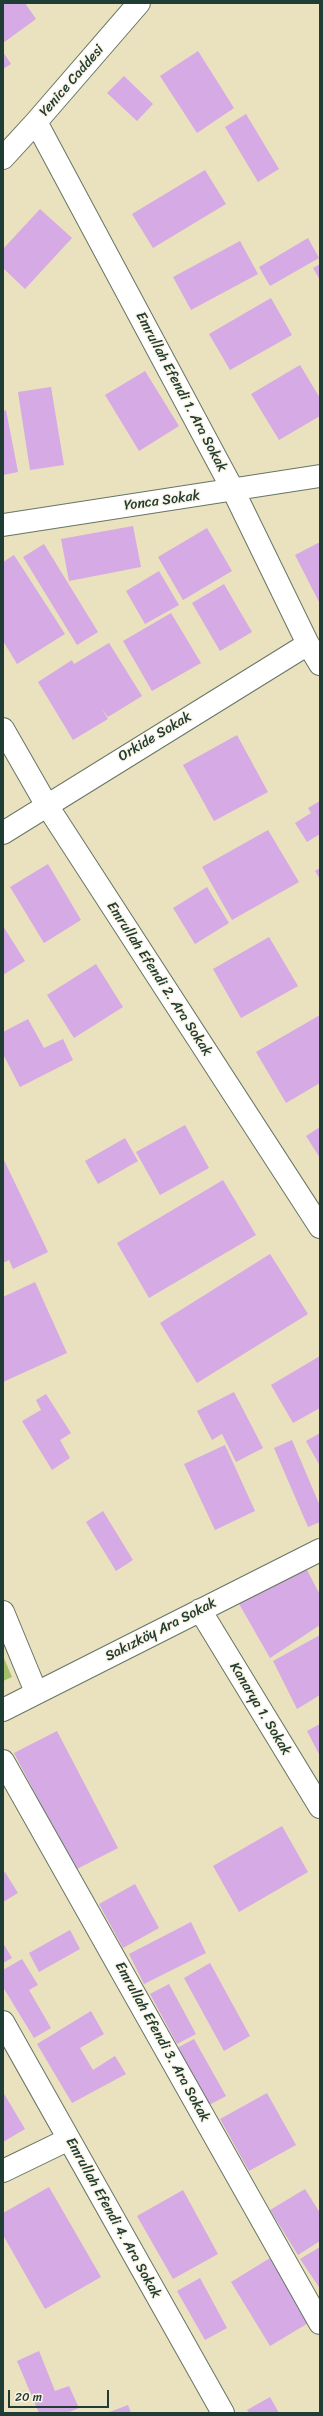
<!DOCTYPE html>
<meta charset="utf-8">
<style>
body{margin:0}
#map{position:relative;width:323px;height:2416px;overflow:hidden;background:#eae1be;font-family:Sriracha,sans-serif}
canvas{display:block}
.frame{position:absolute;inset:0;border:4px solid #1f3d34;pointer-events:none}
.scale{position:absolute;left:8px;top:2390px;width:101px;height:18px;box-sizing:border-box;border:2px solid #1f3d34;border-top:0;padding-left:5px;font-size:12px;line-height:14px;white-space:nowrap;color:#1f3d34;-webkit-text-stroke:3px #fcf5e5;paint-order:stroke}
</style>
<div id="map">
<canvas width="323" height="2416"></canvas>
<div class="frame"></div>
<div class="scale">20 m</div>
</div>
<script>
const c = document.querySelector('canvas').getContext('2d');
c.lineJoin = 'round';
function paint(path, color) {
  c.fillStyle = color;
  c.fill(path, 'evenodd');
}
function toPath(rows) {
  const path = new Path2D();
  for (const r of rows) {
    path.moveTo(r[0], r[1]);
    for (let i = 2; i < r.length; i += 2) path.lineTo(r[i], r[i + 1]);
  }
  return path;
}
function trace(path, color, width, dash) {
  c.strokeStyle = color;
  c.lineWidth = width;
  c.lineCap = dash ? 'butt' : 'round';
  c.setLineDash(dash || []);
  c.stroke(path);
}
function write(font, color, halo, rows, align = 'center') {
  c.font = font + ' Sriracha,sans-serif';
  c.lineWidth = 3;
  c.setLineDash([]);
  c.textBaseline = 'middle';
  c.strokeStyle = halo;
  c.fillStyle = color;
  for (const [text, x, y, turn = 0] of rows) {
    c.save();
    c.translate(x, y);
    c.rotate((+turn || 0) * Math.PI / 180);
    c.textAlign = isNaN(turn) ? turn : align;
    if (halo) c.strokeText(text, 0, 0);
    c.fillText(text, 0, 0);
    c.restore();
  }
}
const green = toPath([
 [3,1656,12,1677,3,1681]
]);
const building = toPath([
 [3,3,25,3,36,19,3,43],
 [198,51,234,108,197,133,160,76],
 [3,52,11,64,3,69],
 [124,76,153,104,137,121,107,93],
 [246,114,279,169,258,182,225,127],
 [205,170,226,204,153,248,132,214],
 [40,209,72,238,25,289,3,268,3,249],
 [308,238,319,258,270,286,259,267],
 [240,241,258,274,191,310,173,277],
 [320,264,320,280,313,268],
 [271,298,292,335,230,370,209,334],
 [300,365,320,398,320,416,279,440,251,394],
 [145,371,179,426,139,451,105,395],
 [51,387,64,465,30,470,18,392],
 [6,410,18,472,3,475,3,411],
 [133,526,141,567,69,581,61,539],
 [207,528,232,571,183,600,158,557],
 [320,542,320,604,295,555],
 [44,544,98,632,77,645,23,557],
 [14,555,65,634,17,664,3,641,3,562],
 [159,571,179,605,145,624,126,591],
 [224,584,252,632,220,651,192,603],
 [171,613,201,663,152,691,123,641],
 [109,643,142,696,108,717,102,709,108,719,73,740,38,682,72,660,74,664],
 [237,735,268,792,214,821,183,765],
 [320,801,320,834,307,842,295,823,311,813,308,808],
 [268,830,299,882,232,920,202,867],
 [48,864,81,920,44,943,10,887],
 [320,868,320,879,315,871],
 [207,887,229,923,195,944,173,908],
 [3,926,25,961,3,975],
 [269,937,298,986,241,1018,213,969],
 [96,964,123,1007,74,1038,47,995],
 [320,1015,320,1083,286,1103,256,1052],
 [28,1019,44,1048,63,1039,73,1060,20,1087,3,1054,3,1032],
 [185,1125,209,1168,160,1195,136,1152],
 [320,1127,320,1158,306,1136],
 [125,1138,138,1161,98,1184,85,1161],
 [3,1158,48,1252,13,1269,9,1260,3,1263],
 [223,1180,256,1235,149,1298,117,1243],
 [270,1254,308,1314,197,1383,160,1323],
 [35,1282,67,1353,3,1382,3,1297],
 [320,1356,320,1408,293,1423,271,1385],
 [234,1392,263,1448,236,1462,222,1434,212,1440,197,1411],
 [46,1394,71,1433,60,1440,70,1458,52,1470,22,1421,41,1410,36,1400],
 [320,1433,320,1466,306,1441],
 [292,1440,320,1506,320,1522,308,1527,274,1448],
 [225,1445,255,1511,215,1530,184,1464],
 [103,1511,133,1560,116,1571,86,1522],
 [305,1566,320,1595,320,1625,270,1658,238,1602],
 [320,1635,320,1695,297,1709,273,1661],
 [320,1724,320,1756,307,1731],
 [57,1731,118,1848,75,1870,14,1753],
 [282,1826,308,1872,239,1912,213,1866],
 [5,1872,18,1893,3,1902,3,1874],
 [135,1884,159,1928,123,1948,99,1904],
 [191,1922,206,1953,144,1984,129,1954],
 [70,1930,80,1949,39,1972,29,1953],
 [3,1943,12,1958,3,1963],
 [22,1959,38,1985,29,1990,51,2028,34,2038,3,1987,3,1970],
 [210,1963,250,2036,224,2051,184,1978],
 [169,1984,196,2034,177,2044,150,1994],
 [91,2011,104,2034,80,2048,93,2070,115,2056,126,2074,72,2103,37,2044],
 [194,2039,226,2096,209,2105,177,2048],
 [3,2092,25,2129,3,2142],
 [267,2093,296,2145,249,2171,220,2119],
 [49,2187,101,2277,45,2309,3,2235,3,2213],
 [305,2189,320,2213,320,2241,298,2255,270,2210],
 [183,2190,218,2254,173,2279,137,2216],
 [320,2247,320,2286,319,2287,300,2259],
 [270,2258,310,2322,270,2346,231,2282],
 [200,2278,227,2328,205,2340,177,2291],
 [39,2351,55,2391,69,2386,79,2408,67,2413,39,2413,17,2361],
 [270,2397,279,2413,249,2413,247,2410],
 [128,2405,131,2413,107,2413]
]);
const minor = toPath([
 [36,122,233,490,308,644,320,664],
 [3,158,36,122,139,3],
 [3,525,320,476],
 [3,729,46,804,320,1227],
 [3,833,308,644],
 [200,1610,320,1807],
 [3,1612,36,1692],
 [3,1710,320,1550],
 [3,1761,320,2323],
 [3,2022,223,2413],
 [3,2171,69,2139]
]);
const streetNames = [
 ["Yenice Caddesi",72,81,-49],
 ["Emrullah Efendi 1. Ara Sokak",181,392,62],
 ["Yonca Sokak",162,501,-8],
 ["Orkide Sokak",155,737,-31],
 ["Emrullah Efendi 2. Ara Sokak",159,979,57],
 ["Sakızköy Ara Sokak",161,1630,-27],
 ["Kanarya 1. Sokak",260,1709,59],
 ["Emrullah Efendi 3. Ara Sokak",162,2042,61],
 ["Emrullah Efendi 4. Ara Sokak",113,2218,61]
];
paint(green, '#a3c26b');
paint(building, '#d5aae5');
trace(minor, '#667664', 24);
trace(minor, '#fff', 22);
write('14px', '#1f3d34', '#fcf5e5', streetNames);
</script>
